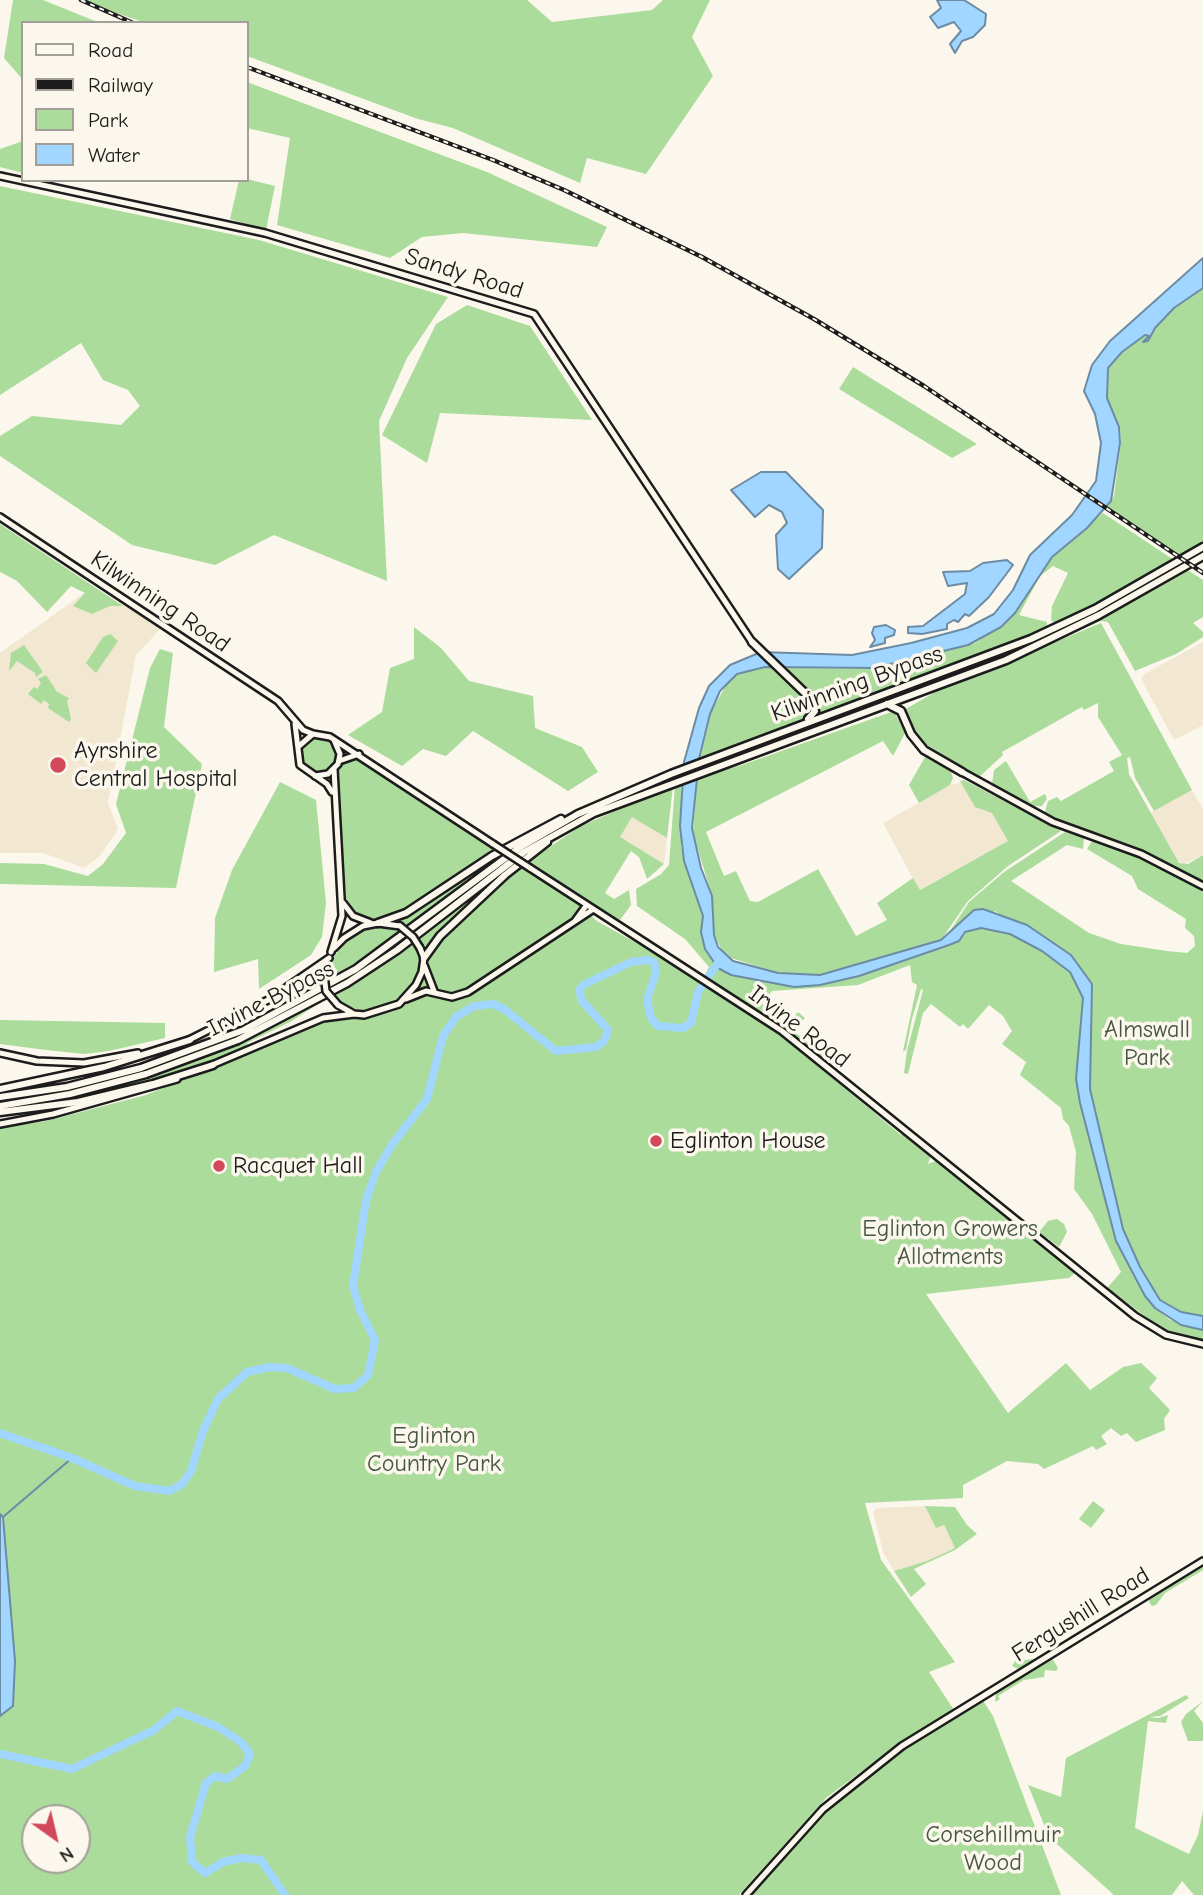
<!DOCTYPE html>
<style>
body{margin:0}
#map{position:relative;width:1203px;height:1895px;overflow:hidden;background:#fbf7ec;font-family:"Comic Neue",sans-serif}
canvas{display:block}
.legend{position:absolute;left:21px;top:21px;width:228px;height:161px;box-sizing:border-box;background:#fbf7ec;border:2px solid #a29f99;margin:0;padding:9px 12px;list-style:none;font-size:21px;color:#1c1c1c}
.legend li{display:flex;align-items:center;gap:14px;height:35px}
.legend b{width:35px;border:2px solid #a29f99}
.north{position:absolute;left:21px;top:1804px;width:70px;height:70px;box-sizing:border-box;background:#fbf7ec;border:2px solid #a29f99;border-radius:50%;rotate:146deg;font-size:19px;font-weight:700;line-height:28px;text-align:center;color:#1c1c1c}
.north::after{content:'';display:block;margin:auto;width:24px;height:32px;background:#d1495b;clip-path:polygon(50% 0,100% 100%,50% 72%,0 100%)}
</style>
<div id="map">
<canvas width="1203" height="1895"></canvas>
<ul class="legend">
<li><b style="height:9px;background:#fbf7ec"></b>Road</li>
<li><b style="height:9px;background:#1c1c1c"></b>Railway</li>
<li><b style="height:19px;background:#abdc9c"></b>Park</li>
<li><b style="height:19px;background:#a0d6ff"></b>Water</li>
</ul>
<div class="north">N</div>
</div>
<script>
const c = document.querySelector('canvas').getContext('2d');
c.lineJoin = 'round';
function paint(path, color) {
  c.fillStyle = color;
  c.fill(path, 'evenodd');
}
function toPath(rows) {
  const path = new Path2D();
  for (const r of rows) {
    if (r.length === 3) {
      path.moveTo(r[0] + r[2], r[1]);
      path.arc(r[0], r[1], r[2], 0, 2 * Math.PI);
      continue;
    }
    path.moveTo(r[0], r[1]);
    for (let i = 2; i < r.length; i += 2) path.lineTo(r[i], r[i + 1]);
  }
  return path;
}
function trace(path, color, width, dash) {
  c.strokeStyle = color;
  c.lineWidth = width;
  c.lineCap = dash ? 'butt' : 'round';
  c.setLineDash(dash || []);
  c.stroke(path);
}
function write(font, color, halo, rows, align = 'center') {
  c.font = font + ' "Comic Neue",sans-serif';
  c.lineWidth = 7;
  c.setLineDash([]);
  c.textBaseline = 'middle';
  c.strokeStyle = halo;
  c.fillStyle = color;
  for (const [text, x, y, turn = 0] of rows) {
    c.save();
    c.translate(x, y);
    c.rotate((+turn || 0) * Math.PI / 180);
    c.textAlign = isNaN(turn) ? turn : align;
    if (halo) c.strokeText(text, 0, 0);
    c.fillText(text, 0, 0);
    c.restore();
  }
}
const built = toPath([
 [90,589,165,624,136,655,108,803,118,829,100,856,84,868,43,853,0,853,0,653],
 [1203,642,1203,725,1174,740,1141,679,1144,674],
 [962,782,984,795,1010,840,919,890,883,823,950,785],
 [1192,790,1203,809,1203,855,1184,864,1176,860,1150,813],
 [632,816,667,838,664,864,619,837],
 [925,1506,936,1527,943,1524,955,1548,927,1561,894,1571,883,1552,873,1512,877,1508]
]);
const green = toPath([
 [13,0,43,0,100,23,23,23,23,80,4,58],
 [77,0,527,0,552,22,652,10,663,0,710,0,692,37,713,76,646,174,587,158,580,183,453,128,418,119,247,56,247,23,146,23],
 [247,82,487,172,607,227,597,247,463,233,422,237,390,258,277,225,290,138,247,128],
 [23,141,23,173,0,167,0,149],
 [247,179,275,186,266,230,230,219,239,180],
 [0,186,259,240,448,297,407,358,379,421,387,581,274,535,215,565,132,545,0,456,0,436,32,416,121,425,140,406,128,390,103,380,81,343,0,395],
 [1203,289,1203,543,1181,556,1108,507,1114,496,1121,442,1120,427,1107,398,1106,381,1109,368,1123,352,1145,335,1150,335,1144,341,1148,341,1155,328,1174,309],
 [467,305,530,326,592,420,440,413,427,463,382,435,436,324],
 [853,367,977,444,952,458,839,389],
 [1103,513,1174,560,1056,624,1051,620,1052,606,1068,573,1053,566,1040,576,1019,615,1047,622,1047,628,818,715,817,702,810,692,786,668,874,669,975,643,1005,624,1052,557],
 [0,524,123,606,110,606,92,614,73,606,85,593,71,586,47,612,17,581,0,572],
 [1186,569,1203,580,1203,617,1193,623,1203,632,1203,637,1176,654,1135,671,1108,622,1101,621,1061,638],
 [1101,623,1192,790,1154,811,1135,778,1130,757,1127,758,1129,774,1179,863,1188,864,1203,855,1203,882,1129,844,1067,825,1045,812,1048,801,1057,797,1061,801,1114,771,1109,762,1122,755,1098,717,1098,703,1084,710,1082,707,1002,752,1003,755,979,777,919,740,904,710,937,691],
 [414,627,441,648,469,681,533,696,535,728,582,747,598,772,568,791,473,731,446,756,423,749,402,766,348,735,382,712,390,668,414,659],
 [110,634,118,641,96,673,86,663,103,637],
 [24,645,43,672,36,677,35,673,17,661,9,671,11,653],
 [160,649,173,653,164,727,202,764,176,888,0,884,0,863,44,864,88,876,103,864,126,833,116,804,150,668],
 [765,667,775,668,809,700,813,711,807,717,700,759,712,710,729,680,744,671],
 [46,675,57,692,69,698,67,701,71,719,69,722,48,708,49,704,44,700,41,704,28,694,34,687,37,689,41,683,38,679],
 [894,711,905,733,893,756,883,741,706,832,724,876,736,871,750,901,758,902,818,869,856,936,887,920,877,903,913,878,920,890,1008,841,992,813,975,807,960,781,964,780,1061,831,1008,866,968,901,941,940,820,975,778,973,725,956,714,935,712,896,693,833,697,777,742,765],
 [319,754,18],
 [925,757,951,771,953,778,950,785,919,803,909,785],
 [347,759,359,759,495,850,406,910,373,919,356,915,346,898,337,795,336,774],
 [1006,761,1030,802,1045,794,1047,799,1042,806,1032,806,992,784,994,770],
 [280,782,316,800,326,903,322,937,311,955,259,989,258,959,214,972,215,918,232,870],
 [681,783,681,847,703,916,701,932,705,949,718,968,731,975,794,987,820,985,859,976,949,945,958,941,965,932,981,928,1009,934,1042,951,1070,972,1083,998,1076,1079,1080,1103,1116,1241,1145,1296,1155,1308,1170,1320,1203,1330,1203,1340,1165,1331,1107,1288,1121,1272,1092,1214,1074,1189,1076,1152,1069,1126,1063,1119,1061,1108,1020,1075,1026,1062,1002,1044,1012,1031,1003,1016,989,1005,968,1029,963,1024,960,1027,931,1004,923,1013,908,1074,904,1073,907,1051,923,990,921,989,912,1019,906,1050,903,1051,917,985,912,982,910,965,858,985,772,991,762,1004,787,1024,798,1012,805,1018,798,1025,797,1034,832,1062,827,1062,784,1029,704,976,709,967,685,939,637,906,636,889,661,874,669,865,675,785],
 [673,786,667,838,632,817,620,837,664,864,647,879,639,857,631,851,605,893,614,899,629,890,631,905,620,920,612,918,527,862,581,826],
 [1065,832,1084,838,1083,849,1067,845,1011,881,1089,933,1121,944,1167,951,1187,953,1195,946,1194,936,1185,928,1186,919,1138,889,1132,876,1087,849,1092,841,1141,858,1203,890,1203,1316,1181,1312,1160,1301,1140,1267,1123,1229,1090,1089,1092,984,995,911,946,937,969,902,1004,872],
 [492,861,408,927,394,922,412,914],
 [520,867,575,902,597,921,658,955,776,1031,901,1135,903,1132,931,1155,928,1164,938,1160,1077,1271,1069,1278,926,1294,1008,1413,1066,1363,1090,1390,1123,1367,1141,1363,1157,1378,1149,1388,1170,1410,1164,1419,1165,1430,1136,1442,1127,1433,1121,1436,1111,1428,1101,1436,1107,1444,1096,1450,1093,1446,1044,1469,1038,1464,1007,1461,963,1485,963,1498,865,1503,881,1560,955,1662,929,1672,954,1710,906,1738,826,1798,739,1895,0,1895,0,1128,46,1121,146,1095,332,1019,366,1018,394,1011,413,999,420,990,415,991,423,976,426,979,430,954,438,941],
 [35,1818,77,1818,77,1860,35,1860],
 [505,869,430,941,425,953,419,938],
 [381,927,401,932,328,981,330,964,341,946,361,931],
 [413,944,419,956,418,973,409,989,395,1002,362,1011,344,1005,334,996],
 [326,999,290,1022,247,1043,248,1048,189,1070,89,1097,88,1094,160,1073,229,1049],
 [0,1020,165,1023,165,1038,109,1051,84,1054,46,1050,0,1044],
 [1057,1219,1064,1224,1067,1232,1059,1247,1039,1232,1048,1221],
 [1093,1501,1105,1510,1091,1528,1079,1519],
 [925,1506,955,1507,967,1525,977,1534,955,1550,914,1569,926,1584,911,1597,894,1571,927,1561,955,1548,944,1525,936,1528],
 [1203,1564,1203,1570,1165,1593,1156,1605,1152,1606,1149,1602,1150,1596],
 [1129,1600,1132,1601,1020,1670,1012,1666,1015,1661,1034,1659],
 [1052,1658,1058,1668,1056,1671,1045,1670,1044,1677,1024,1680,998,1696,1000,1699,995,1702,996,1693],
 [1186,1695,1189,1698,1160,1716,1149,1717,1158,1718,1168,1715,1166,1723,1148,1721,1135,1828,1189,1854,1198,1835,1203,1811,1203,1895,1194,1895,1182,1881,1172,1895,1114,1895,1049,1837,1028,1785,1061,1797,1066,1758],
 [982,1699,993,1716,1061,1895,751,1895,826,1811,915,1742],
 [1203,1701,1194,1711,1203,1723,1203,1741,1188,1741,1181,1722,1186,1714]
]);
const water = toPath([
 [937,0,964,0,986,14,985,25,973,37,962,41,955,53,950,44,961,31,954,22,938,28,930,17,941,8,937,0],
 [1203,258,1203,288,1174,308,1155,328,1148,341,1143,342,1149,336,1145,335,1122,352,1108,368,1107,398,1119,427,1120,443,1111,501,1087,528,1052,557,1015,613,1001,627,968,645,874,668,765,667,737,674,720,691,710,714,699,759,692,828,701,868,712,896,714,935,718,947,733,961,778,973,820,975,941,940,974,910,983,909,1027,925,1071,955,1092,984,1090,1089,1123,1229,1140,1267,1160,1300,1181,1312,1203,1316,1203,1330,1181,1325,1155,1308,1145,1296,1116,1241,1080,1103,1076,1079,1083,998,1070,972,1042,951,1010,934,981,928,965,932,959,941,949,945,859,976,820,985,794,987,731,975,718,968,705,949,701,932,703,916,684,861,680,826,684,762,699,708,709,686,730,665,761,652,852,655,911,643,967,628,994,614,1013,590,1030,555,1072,515,1096,481,1101,443,1095,414,1084,391,1092,365,1110,341,1203,258],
 [761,472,786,472,823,510,822,548,789,579,778,569,776,535,787,523,782,512,769,505,755,517,731,490,761,472],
 [1007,560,1013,565,989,597,969,616,965,614,958,622,954,620,947,624,947,629,922,634,908,633,908,627,923,626,965,594,967,583,948,586,943,572,970,571,983,563,1007,560],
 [886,625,895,630,894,635,885,638,885,643,870,647,875,640,872,633,874,627,886,625],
 [0,1514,3,1517,15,1661,13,1706,0,1716,0,1514]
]);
const stream = toPath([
 [3,1517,72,1458]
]);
const river = toPath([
 [0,1433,72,1458,135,1486,169,1491,182,1484,191,1471,203,1431,218,1399,247,1372,270,1367,287,1368,335,1389,354,1388,368,1375,375,1340,360,1310,353,1286,366,1200,376,1172,391,1146,427,1099,443,1036,456,1017,474,1006,493,1004,504,1009,556,1051,596,1047,604,1041,608,1030,582,1001,579,990,585,984,631,962,647,960,654,962,656,973,647,999,651,1018,658,1026,683,1028,691,1023,698,992,720,960],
 [0,1754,72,1769,154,1730,177,1711,218,1727,241,1742,250,1754,245,1766,227,1779,215,1776,206,1783,190,1837,192,1862,205,1873,223,1862,241,1858,261,1860,285,1895]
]);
const major = toPath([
 [0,176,265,233,534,314,752,642],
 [0,517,278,701,303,730,313,734],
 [295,724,300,765,327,784,332,792],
 [299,746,313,734,330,737,493,844],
 [339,761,359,754],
 [962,772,1053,822,1141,854,1203,886],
 [315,776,328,774,338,764,340,754,334,740],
 [530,868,782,1031,1135,1316,1166,1335,1203,1344],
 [343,903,353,916,371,923],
 [575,921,586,906],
 [334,948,344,938,363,926,378,923,400,926],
 [331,952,342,916,334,769],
 [424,965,434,991],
 [406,999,426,991,452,997,468,992,592,910],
 [338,1005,354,1014,364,1015,399,1004,416,985,422,972,424,958,420,948],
 [189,1040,268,1000,329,958],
 [0,1053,37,1061,84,1063,138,1053],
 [212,1065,323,1018,354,1014],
 [0,1124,53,1114,177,1079],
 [746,1895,823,1809,902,1746,1203,1561]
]);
const highway = toPath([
 [752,642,808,696,815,711,808,719],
 [887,704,901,711,911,734,924,750,962,772],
 [378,923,406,913,492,856,561,819],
 [424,958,440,936,505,875,547,842],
 [0,1089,104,1067,190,1040],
 [0,1097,67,1087,141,1068,244,1030,356,969,519,848,578,814,671,774,1031,639,1095,609,1203,547],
 [0,1106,70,1094,146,1074,238,1040,347,983,397,950,524,852,594,813,1006,660,1099,615,1203,556],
 [0,1112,78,1102,153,1084,213,1065]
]);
const rail = toPath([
 [81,0,133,23],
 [247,67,493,160,564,190,702,257,814,319,924,386,1203,573]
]);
const majorBridge = toPath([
 [493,844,530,868],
 [400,926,413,937,420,948],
 [324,974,326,991,338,1005]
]);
const markers = [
 [58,765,9,"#d1495b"],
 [656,1141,7,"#d1495b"],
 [219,1166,7,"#d1495b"]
];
const streetNames = [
 ["Sandy Road",464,274,17],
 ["Kilwinning Road",160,602,34],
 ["Kilwinning Bypass",857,684,-20],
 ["Irvine Bypass",271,999,-27],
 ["Irvine Road",799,1027,37],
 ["Fergushill Road",1081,1615,-32]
];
const poiNames = [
 ["Ayrshire",74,751],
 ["Central Hospital",74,779],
 ["Eglinton House",670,1141],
 ["Racquet Hall",233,1166]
];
const parkNames = [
 ["Almswall",1147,1030],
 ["Park",1147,1058],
 ["Eglinton Growers",950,1229],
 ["Allotments",950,1257],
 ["Eglinton",434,1436],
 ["Country Park",434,1464],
 ["Corsehillmuir",993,1835],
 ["Wood",993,1863]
];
paint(built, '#f2e8d1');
paint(green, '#abdc9c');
paint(water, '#a0d6ff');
trace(water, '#6b8ca4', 2);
trace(stream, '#6b8ca4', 2);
trace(river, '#a0d6ff', 8);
trace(major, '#1c1c1c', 10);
trace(highway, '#1c1c1c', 11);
trace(major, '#fbf7ec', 5);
trace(highway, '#fbf7ec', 6);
trace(rail, '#1c1c1c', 4.5);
trace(rail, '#fbf7ec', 2, [5]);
trace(majorBridge, '#1c1c1c', 10, []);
trace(majorBridge, '#fbf7ec', 5);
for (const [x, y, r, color] of markers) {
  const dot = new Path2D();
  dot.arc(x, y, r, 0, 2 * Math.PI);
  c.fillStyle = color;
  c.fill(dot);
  trace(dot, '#fbf7ec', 2.5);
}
write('24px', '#1c1c1c', '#fbf7ec', streetNames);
write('24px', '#1c1c1c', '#fbf7ec', poiNames, 'left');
write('24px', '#475642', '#fbf7ec', parkNames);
</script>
